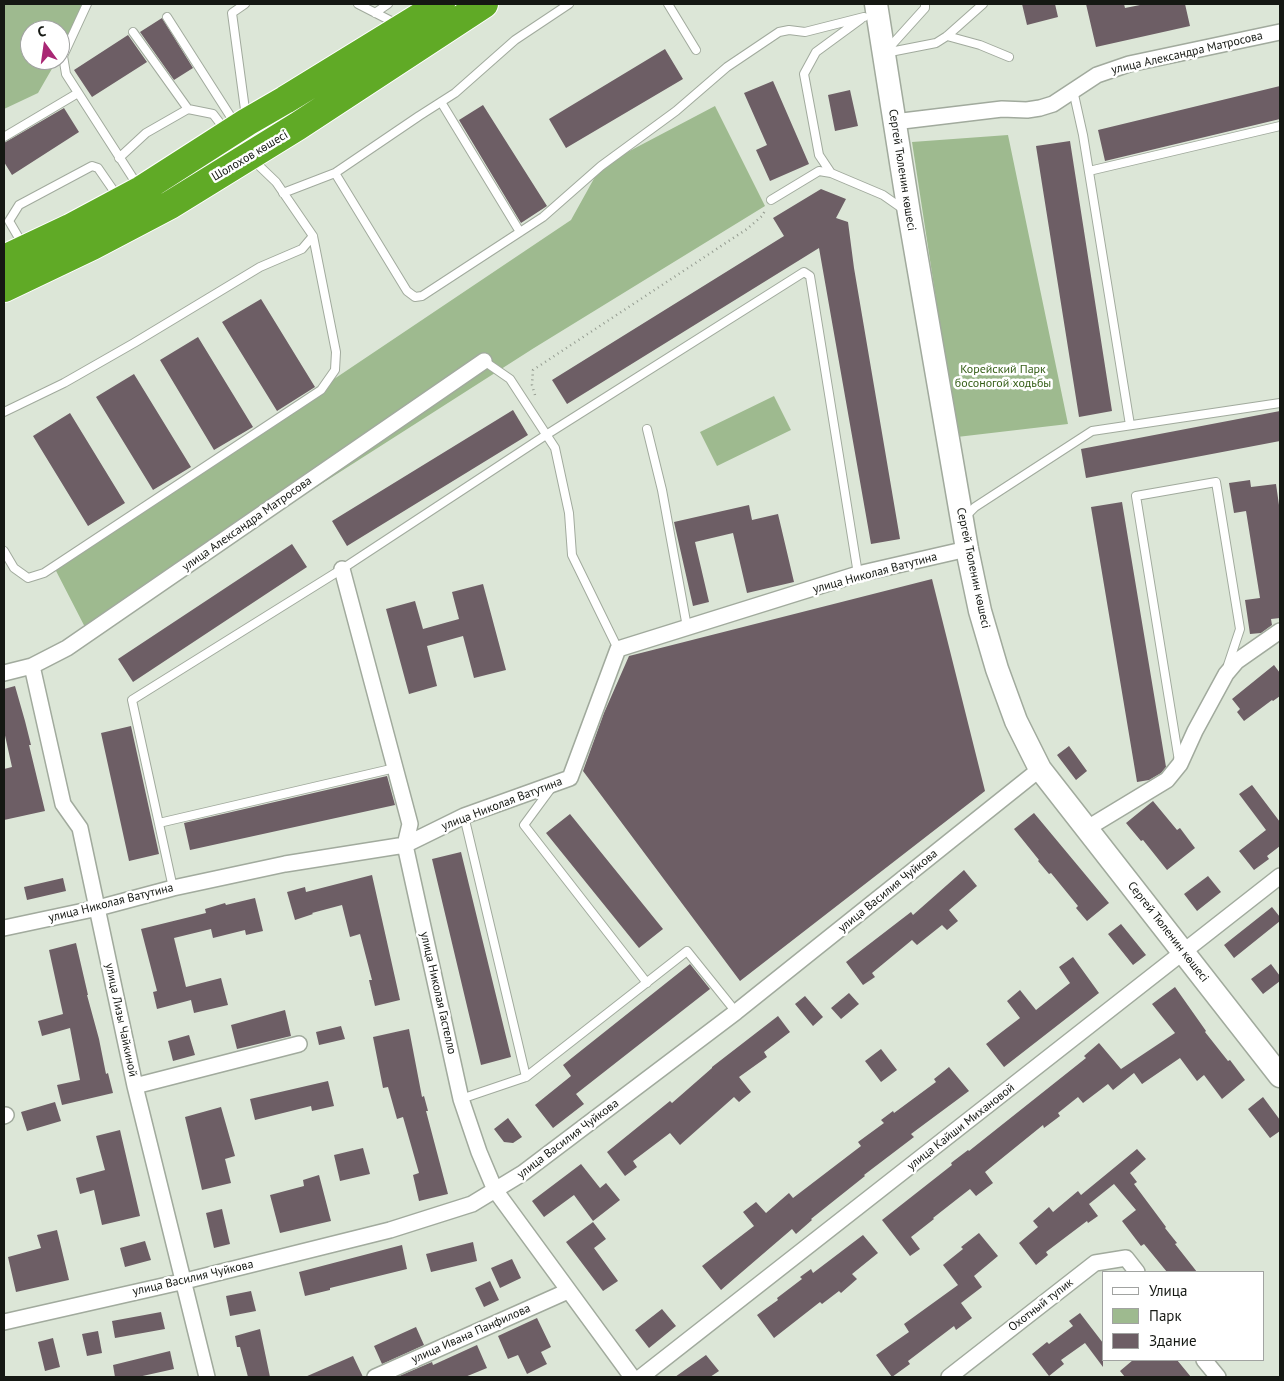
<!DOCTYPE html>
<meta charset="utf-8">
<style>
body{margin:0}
#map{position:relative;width:1284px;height:1381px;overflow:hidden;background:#dce6d7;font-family:"PT Sans",sans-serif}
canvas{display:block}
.frame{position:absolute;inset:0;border:5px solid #151813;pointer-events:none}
.legend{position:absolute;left:1102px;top:1271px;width:162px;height:90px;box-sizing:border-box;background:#fff;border:1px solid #a1a3a1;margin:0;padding:6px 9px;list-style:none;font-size:15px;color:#151813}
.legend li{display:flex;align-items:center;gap:10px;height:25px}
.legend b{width:25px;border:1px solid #a1a3a1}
.north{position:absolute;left:20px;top:20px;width:50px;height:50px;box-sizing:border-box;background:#fff;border:1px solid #a1a3a1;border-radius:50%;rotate:346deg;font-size:14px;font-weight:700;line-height:20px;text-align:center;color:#151813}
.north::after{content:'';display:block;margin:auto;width:18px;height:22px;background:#a92774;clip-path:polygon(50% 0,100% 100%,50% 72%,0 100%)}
</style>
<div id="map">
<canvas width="1284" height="1381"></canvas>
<div class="frame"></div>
<ul class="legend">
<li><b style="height:6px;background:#fff"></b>Улица</li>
<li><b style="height:14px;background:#9eba8f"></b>Парк</li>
<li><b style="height:14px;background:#6d5e65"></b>Здание</li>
</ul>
<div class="north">С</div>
</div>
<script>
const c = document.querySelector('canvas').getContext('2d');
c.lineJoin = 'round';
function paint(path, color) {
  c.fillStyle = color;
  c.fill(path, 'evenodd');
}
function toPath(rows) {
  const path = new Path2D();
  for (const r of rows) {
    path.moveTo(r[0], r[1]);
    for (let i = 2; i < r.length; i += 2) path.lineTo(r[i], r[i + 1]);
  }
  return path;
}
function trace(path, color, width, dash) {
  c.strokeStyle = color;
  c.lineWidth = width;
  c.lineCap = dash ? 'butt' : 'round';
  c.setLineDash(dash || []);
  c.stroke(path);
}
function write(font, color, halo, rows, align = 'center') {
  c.font = font + ' "PT Sans",sans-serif';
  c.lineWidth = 5;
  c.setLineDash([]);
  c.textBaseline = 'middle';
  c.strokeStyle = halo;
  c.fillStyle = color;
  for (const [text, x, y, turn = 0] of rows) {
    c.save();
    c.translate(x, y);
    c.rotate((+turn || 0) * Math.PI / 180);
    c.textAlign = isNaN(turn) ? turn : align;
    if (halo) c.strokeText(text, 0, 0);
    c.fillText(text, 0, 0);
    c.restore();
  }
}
const green = toPath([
 [4,4,88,4,60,54,60,30,30,30,30,60,57,60,38,93,4,109],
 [715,106,765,206,534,348,88,633,54,567,571,220,601,166],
 [1008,135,1068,424,957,437,912,142],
 [774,396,791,430,717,466,700,432]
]);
const building = toPath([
 [1022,4,1055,4,1058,17,1027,25],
 [1086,4,1124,4,1125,8,1145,4,1185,4,1190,26,1096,47],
 [162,18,193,68,174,80,140,32],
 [128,35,147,62,92,97,74,70],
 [665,49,683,79,566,148,549,119],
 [773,81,809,164,770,181,756,150,767,145,744,93],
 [1280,86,1280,119,1105,161,1098,130],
 [850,90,858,126,835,131,828,95],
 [483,105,547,206,521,223,459,120],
 [64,108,79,132,12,175,4,162,4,143],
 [1070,141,1112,411,1079,417,1036,146],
 [821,189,846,199,836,218,848,222,854,268,900,539,871,544,819,248,567,404,552,380,784,236,773,218],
 [261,299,315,387,277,411,222,322],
 [198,337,253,427,214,450,160,360],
 [134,374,191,467,153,490,96,397],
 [513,410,528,435,347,546,332,521],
 [1280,411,1280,441,1086,478,1081,449],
 [70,413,125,503,88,526,33,436],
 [1250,480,1251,487,1276,484,1280,512,1280,618,1271,619,1272,625,1261,633,1250,634,1245,600,1260,598,1246,511,1234,513,1229,483],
 [1122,502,1166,767,1161,773,1149,780,1137,782,1091,507],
 [749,505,752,520,778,514,794,582,747,593,733,533,695,542,709,602,693,606,674,522],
 [292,544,307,567,133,682,118,659],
 [932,579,985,791,740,981,583,771,604,713,629,656],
 [483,584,506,670,474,678,463,636,427,646,437,686,409,694,386,609,415,601,423,629,459,619,452,592],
 [1274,665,1280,673,1280,696,1273,701,1272,700,1244,721,1237,712,1240,709,1232,699],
 [15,686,25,721,31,745,29,745,45,811,4,820,4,769,12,767,4,731,4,689],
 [131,726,159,854,129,861,101,733],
 [1069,746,1087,771,1076,780,1057,755],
 [387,776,395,805,190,850,184,823],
 [1252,785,1280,822,1280,846,1267,856,1269,859,1254,870,1239,851,1266,830,1239,794],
 [1153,801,1177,830,1180,828,1195,848,1167,870,1143,840,1141,841,1126,823],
 [1034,813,1109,903,1087,921,1076,908,1078,906,1051,873,1049,874,1038,861,1039,860,1014,829],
 [570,814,663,929,639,948,546,833],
 [461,852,511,1057,481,1065,432,859],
 [964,870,977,886,949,910,958,921,947,930,942,925,917,945,912,940,872,973,875,977,863,985,846,962,911,912,913,915],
 [372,875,400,1000,375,1006,369,980,372,980,360,934,350,937,342,905,312,913,313,914,295,920,287,892,305,887,306,892],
 [1208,876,1221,892,1197,911,1184,894],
 [63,878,66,891,27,900,24,887],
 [255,898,263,931,246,935,245,930,213,938,211,929,174,938,186,987,221,978,228,1005,194,1013,191,1000,157,1009,153,992,157,991,141,929,206,913,205,909,225,903,226,905],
 [1272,907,1280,917,1280,921,1234,958,1224,945],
 [1121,924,1146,955,1133,965,1108,934],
 [76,943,88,995,87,995,99,1039,106,1074,108,1073,113,1093,62,1105,57,1085,80,1080,70,1028,42,1036,38,1021,63,1014,49,950],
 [1073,957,1099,993,1004,1067,986,1044,1020,1018,1007,1001,1020,990,1036,1010,1070,983,1059,967],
 [690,964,710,989,576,1094,584,1104,553,1128,535,1105,571,1076,563,1065],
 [1271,964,1280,976,1280,981,1263,994,1251,979],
 [1175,987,1206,1031,1205,1032,1228,1061,1230,1060,1245,1080,1222,1099,1204,1075,1197,1081,1180,1058,1142,1084,1134,1073,1113,1090,1108,1084,1083,1103,1078,1097,1058,1113,1060,1116,1044,1128,1043,1125,985,1172,993,1183,976,1196,970,1189,933,1218,934,1219,911,1237,920,1249,910,1256,882,1220,952,1165,951,1163,968,1150,969,1151,1086,1058,1084,1056,1099,1043,1121,1069,1175,1033,1152,1004],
 [849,993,859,1004,841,1019,831,1008],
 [805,996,823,1017,813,1026,795,1004],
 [285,1010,291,1036,237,1049,231,1025],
 [778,1016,790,1032,764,1052,767,1057,739,1077,751,1092,739,1102,734,1097,680,1145,670,1133,633,1161,637,1167,625,1176,607,1152,670,1101,672,1103,712,1068,712,1067],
 [341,1026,345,1039,319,1045,316,1032],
 [409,1029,422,1097,424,1096,428,1111,426,1111,448,1194,419,1201,413,1175,419,1173,403,1117,397,1119,388,1087,383,1088,373,1037],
 [189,1035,195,1055,173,1061,168,1041],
 [881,1049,897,1070,881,1082,865,1061],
 [949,1067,969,1091,911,1134,914,1137,864,1175,865,1176,811,1219,812,1220,796,1234,792,1229,721,1290,702,1266,754,1226,743,1212,756,1202,766,1213,789,1193,793,1198,861,1146,858,1142,884,1123,881,1120,893,1111,894,1113,936,1082,934,1079],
 [328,1081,334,1106,312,1111,311,1106,255,1120,250,1099],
 [1263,1097,1280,1120,1280,1131,1270,1138,1248,1109],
 [55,1102,61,1121,27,1131,21,1112],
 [221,1107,235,1156,225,1159,231,1183,202,1190,185,1117],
 [508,1118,522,1137,513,1143,504,1142,494,1129],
 [120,1130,140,1216,102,1225,94,1190,80,1194,76,1178,105,1170,96,1136],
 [363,1148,370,1174,340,1181,334,1155],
 [1137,1149,1146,1159,1130,1173,1137,1182,1134,1184,1166,1227,1165,1228,1177,1243,1175,1244,1197,1272,1167,1272,1144,1244,1141,1246,1122,1221,1136,1210,1114,1184,1089,1204,1098,1216,1088,1223,1087,1221,1046,1252,1048,1255,1036,1265,1019,1243,1038,1227,1033,1221,1049,1207,1053,1212,1078,1191,1081,1195],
 [581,1164,600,1188,606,1183,620,1200,593,1221,574,1195,544,1217,532,1201],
 [319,1175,331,1221,280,1233,270,1195,304,1186,303,1180],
 [222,1209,230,1244,214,1248,206,1213],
 [593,1222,606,1239,594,1248,618,1281,603,1291,566,1242],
 [57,1230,69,1280,16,1292,8,1257,41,1248,37,1235],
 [979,1233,998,1256,974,1276,982,1287,961,1303,972,1318,956,1330,954,1326,908,1361,910,1364,892,1377,876,1355,909,1332,904,1324,958,1285,943,1265,963,1249,961,1247],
 [863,1235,878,1253,852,1274,857,1279,841,1293,839,1291,822,1304,820,1302,774,1338,757,1315,778,1300,777,1298,802,1279,800,1277,811,1269,813,1273],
 [145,1241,151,1260,125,1267,120,1248],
 [473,1242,477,1261,431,1272,426,1254],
 [402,1245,407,1269,330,1288,330,1290,305,1296,299,1272],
 [512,1259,521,1278,500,1288,491,1268],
 [490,1281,499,1300,484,1307,475,1288],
 [251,1291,256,1311,230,1316,226,1296],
 [662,1309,676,1326,649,1348,635,1330],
 [161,1312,165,1329,115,1338,112,1321],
 [1080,1313,1103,1343,1103,1367,1085,1343,1061,1360,1064,1364,1049,1376,1032,1354,1047,1342,1049,1344,1073,1326,1069,1321],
 [537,1318,551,1347,541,1352,547,1364,527,1374,518,1355,508,1359,498,1336],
 [416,1327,424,1345,382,1364,374,1346],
 [260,1329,270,1377,248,1377,240,1347,237,1347,235,1336],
 [98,1331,102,1353,87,1356,82,1334],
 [53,1338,60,1367,45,1371,38,1342],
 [477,1345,487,1368,465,1377,397,1377,432,1362,433,1365],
 [170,1351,174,1369,138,1377,115,1377,113,1365],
 [706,1355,719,1371,710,1377,675,1377],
 [353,1356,363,1377,305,1377],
 [1133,1360,1177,1360,1191,1377,1125,1377,1120,1371]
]);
const path = toPath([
 [535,395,532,385,533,370,747,229,762,216,766,209]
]);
const lane = toPath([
 [87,4,63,56,66,74,138,186],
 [245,4,232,13,246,117],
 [358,4,397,24],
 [668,4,696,50],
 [375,13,388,4],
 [167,17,236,125],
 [861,19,816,52,804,74,819,155,831,173,883,195,903,209],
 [133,32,188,109],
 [947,36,980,45,1009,57],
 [888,49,925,8,925,4],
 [885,53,936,43,947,36,983,4],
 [1073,90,1083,135,1130,425],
 [441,102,520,232],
 [4,137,78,93],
 [119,158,146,133,188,109,213,114,226,131],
 [1089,171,1280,126],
 [335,173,407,291,415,297,422,296,543,217,601,166,676,111,727,67,779,32,789,30,805,32,864,17],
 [283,193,335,173,419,116,455,93,515,40,569,4],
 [771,200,819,171,831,173],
 [23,245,9,221,19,205,92,166,98,168,118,197],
 [484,361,510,379,555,448,569,513,572,555,618,649],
 [4,412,64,383,134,343,260,267,302,249,313,236],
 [647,429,662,490,687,627],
 [966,516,975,507,1092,431,1280,403],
 [4,551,14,568,28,578,44,573,321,390,335,370,336,352,313,236,276,182,252,159],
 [1179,761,1136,496,1216,482,1240,629,1228,665],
 [552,787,524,825,647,983],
 [159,823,395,768],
 [173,888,132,700,342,569,546,435,804,272,810,276,858,574],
 [526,1077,687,951,736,1012],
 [461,1099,526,1077,464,816]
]);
const street = toPath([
 [894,122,1002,109,1027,110,1040,108,1053,104,1097,75,1129,64,1280,32],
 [342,569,410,824,405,845,461,1099,479,1152,495,1190,632,1377],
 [32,666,63,804,80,828,135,1086,207,1377],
 [4,673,32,666,67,648,484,361],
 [1086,829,1167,780,1180,764,1195,731,1226,674,1237,661,1280,631],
 [4,928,98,908,173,888,285,864,405,845,464,816,570,778,618,649,858,574,967,549],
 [135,1086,299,1044],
 [4,1116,6,1115],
 [4,1322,185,1281,390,1230,472,1204,523,1173,736,1012,1040,769],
 [1204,1360,1218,1377],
 [375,1377,568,1291],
 [641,1377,1280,876],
 [949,1377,1095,1263,1126,1258,1137,1272]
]);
const secondary = toPath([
 [876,4,909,213,967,549,980,611,997,669,1016,721,1040,769,1280,1076]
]);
const highway = toPath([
 [4,259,70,228,141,190,247,122,285,100,441,4],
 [4,288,92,246,170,205,298,126,484,4]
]);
const streetNames = [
 ["улица Александра Матросова",1187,53,-13],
 ["Шолохов көшесі",250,156,-31],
 ["Сергей Тюленин көшесі",902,170,81],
 ["улица Александра Матросова",247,524,-35],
 ["Сергей Тюленин көшесі",973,568,78],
 ["улица Николая Ватутина",875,573,-15],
 ["улица Николая Ватутина",502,804,-21],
 ["улица Василия Чуйкова",888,891,-39],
 ["улица Николая Ватутина",111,903,-14],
 ["Сергей Тюленин көшесі",1168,932,52],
 ["улица Николая Гастелло",438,993,77],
 ["улица Лизы Чайкиной",121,1020,78],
 ["улица Кайши Михановой",961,1127,-38],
 ["улица Василия Чуйкова",568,1139,-37],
 ["улица Василия Чуйкова",193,1278,-13],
 ["Охотный тупик",1041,1305,-38],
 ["улица Ивана Панфилова",471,1334,-24]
];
const parkNames = [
 ["Корейский Парк",1003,370],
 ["босоногой ходьбы",1003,384]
];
paint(green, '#9eba8f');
paint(building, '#6d5e65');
trace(lane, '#a1aa9d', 10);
trace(street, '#a1aa9d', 18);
trace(secondary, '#a1aa9d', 25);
trace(highway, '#fff', 30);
trace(path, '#939a8f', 2.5, [1, 4]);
trace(lane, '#fff', 8);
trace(street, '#fff', 15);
trace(secondary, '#fff', 22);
trace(highway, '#60aa26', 28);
write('12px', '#151813', '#fff', streetNames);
write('12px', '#365f18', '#fff', parkNames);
</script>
